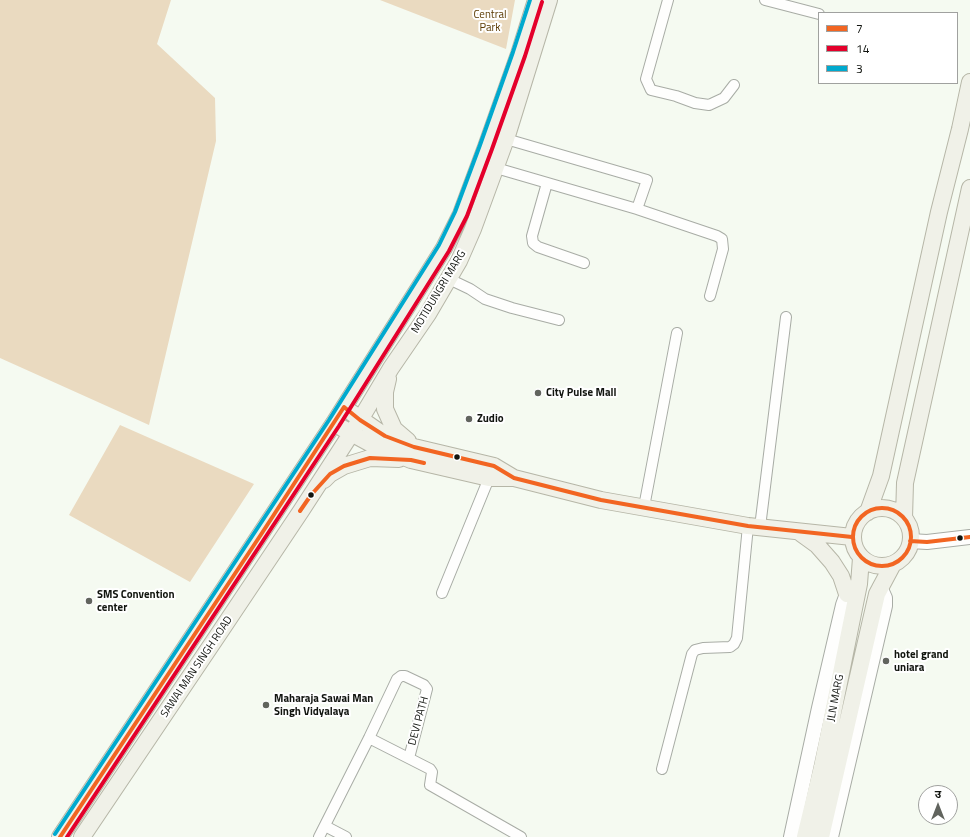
<!DOCTYPE html>
<meta charset="utf-8">
<style>
body{margin:0}
#map{position:relative;width:970px;height:837px;overflow:hidden;background:#f5faf1;font-family:"Titillium Web","Noto Sans Devanagari",sans-serif}
canvas{display:block}
.legend{position:absolute;left:818px;top:12px;width:140px;height:72px;box-sizing:border-box;background:#fff;border:1px solid #a0a19f;margin:0;padding:5px 7px;list-style:none;font-size:12px;color:#11140f}
.legend li{display:flex;align-items:center;gap:8px;height:20px}
.legend b{width:20px;border:1px solid #a0a19f}
.north{position:absolute;left:918px;top:785px;width:40px;height:40px;box-sizing:border-box;background:#fff;border:1px solid #a0a19f;border-radius:50%;rotate:0deg;font-size:11px;font-weight:700;line-height:16px;text-align:center;color:#11140f}
.north::after{content:'';display:block;margin:auto;width:14px;height:18px;background:#61645e;clip-path:polygon(50% 0,100% 100%,50% 72%,0 100%)}
</style>
<div id="map">
<canvas width="970" height="837"></canvas>
<ul class="legend">
<li><b style="height:5px;background:#f26522"></b>7</li>
<li><b style="height:5px;background:#e4002b"></b>14</li>
<li><b style="height:5px;background:#00a9ce"></b>3</li>
</ul>
<div class="north">उ</div>
</div>
<script>
const c = document.querySelector('canvas').getContext('2d');
c.lineJoin = 'round';
function paint(path, color) {
  c.fillStyle = color;
  c.fill(path, 'evenodd');
}
function toPath(rows) {
  const path = new Path2D();
  for (const r of rows) {
    if (r.length === 3) {
      path.moveTo(r[0] + r[2], r[1]);
      path.arc(r[0], r[1], r[2], 0, 2 * Math.PI);
      continue;
    }
    path.moveTo(r[0], r[1]);
    for (let i = 2; i < r.length; i += 2) path.lineTo(r[i], r[i + 1]);
  }
  return path;
}
function trace(path, color, width, dash) {
  c.strokeStyle = color;
  c.lineWidth = width;
  c.lineCap = dash ? 'butt' : 'round';
  c.setLineDash(dash || []);
  c.stroke(path);
}
function write(font, color, halo, rows, align = 'center') {
  c.font = font + ' "Titillium Web",sans-serif';
  c.lineWidth = 4;
  c.setLineDash([]);
  c.textBaseline = 'middle';
  c.strokeStyle = halo;
  c.fillStyle = color;
  for (const [text, x, y, turn = 0] of rows) {
    c.save();
    c.translate(x, y);
    c.rotate((+turn || 0) * Math.PI / 180);
    c.textAlign = isNaN(turn) ? turn : align;
    if (halo) c.strokeText(text, 0, 0);
    c.fillText(text, 0, 0);
    c.restore();
  }
}
const green = toPath([
 [0,0,171,0,157,44,215,98,216,141,149,425,0,358],
 [380,0,515,0,506,49],
 [120,425,254,484,190,582,69,515]
]);
const street = toPath([
 [668,0,646,79,651,90,676,96,695,103,709,105,724,98,734,85],
 [765,0,819,14],
 [506,139,647,180,637,209],
 [496,168,637,209,717,236,722,239,723,249,710,296],
 [547,183,532,236,533,243,538,247,584,263],
 [449,279,470,289,485,299,512,308,559,320],
 [644,507,677,333],
 [760,527,786,317],
 [442,593,489,478],
 [369,738,430,769,432,772,430,785,521,837],
 [662,769,692,654,695,650,703,648,730,647,734,644,737,638,748,526],
 [325,826,346,837],
 [319,837,369,738,397,679,401,676,405,676,424,685,427,689,409,758]
]);
const secondary = toPath([
 [910,541,927,542,970,537],
 [791,837,819,708,843,605,847,594,854,587],
 [831,837,885,606,885,598,880,587]
]);
const primary = toPath([
 [388,379,385,392,385,409,394,429,408,441],
 [352,413,385,436,398,441,414,447,494,466,514,478],
 [342,428,375,446,389,451,411,460,489,478,514,478,601,500,748,526,852,537],
 [324,480,330,474,344,466,370,458,399,459],
 [882,537,29],
 [868,512,881,476,939,212,960,129,970,82],
 [904,518,905,483,970,188],
 [799,532,817,545,832,562,841,576,847,594],
 [60,837,334,423,444,248,461,214,486,147,519,54,536,0],
 [82,837,220,632,301,511,360,420,391,368,428,314,459,261,473,229,506,139,549,0],
 [805,837,822,767,859,584,861,558],
 [821,837,877,594,893,564]
]);
const bus1 = toPath([
 [882,537,29],
 [300,511,311,495,330,474,344,466,370,458,411,460,424,463],
 [910,541,927,542,970,537],
 [60,837,262,533,344,407,360,420,385,436,414,447,494,466,514,478,601,500,748,526,852,537]
]);
const bus2 = toPath([
 [67,837,339,426,449,251,467,216,492,149,525,56,542,2]
]);
const bus3 = toPath([
 [55,834,329,420,439,245,455,212,480,145,513,52,530,0]
]);
const markers = [
 [538,393,4,"#61645e"],
 [469,419,4,"#61645e"],
 [457,457,3.5,"#11140f"],
 [311,495,3.5,"#11140f"],
 [960,538,3.5,"#11140f"],
 [89,601,4,"#61645e"],
 [886,661,4,"#61645e"],
 [266,705,4,"#61645e"]
];
const parkNames = [
 ["Central",490,15],
 ["Park",490,28]
];
const streetNames = [
 ["MOTIDUNGRI MARG",439,292,-59],
 ["SAWAI MAN SINGH ROAD",197,667,-56],
 ["JLN MARG",836,698,-79],
 ["DEVI PATH",419,721,-75]
];
const poiNames = [
 ["City Pulse Mall",546,393],
 ["Zudio",477,419],
 ["SMS Convention",97,595],
 ["center",97,608],
 ["hotel grand",894,655],
 ["uniara",894,668],
 ["Maharaja Sawai Man",274,699],
 ["Singh Vidyalaya",274,712]
];
paint(green, '#eadac0');
trace(street, '#a8aca5', 12);
trace(secondary, '#a8aca5', 16);
trace(primary, '#b6b6a7', 18);
trace(street, '#fefefd', 10);
trace(secondary, '#fefefd', 14);
trace(primary, '#f0f1e8', 16);
trace(bus1, '#f26522', 4);
trace(bus2, '#e4002b', 4);
trace(bus3, '#00a9ce', 4);
for (const [x, y, r, color] of markers) {
  const dot = new Path2D();
  dot.arc(x, y, r, 0, 2 * Math.PI);
  c.fillStyle = color;
  c.fill(dot);
  trace(dot, '#fff', 1.5);
}
write('11px', '#5a3900', '#fff', parkNames);
write('11px', '#11140f', '#fff', streetNames);
write('bold 11px', '#11140f', '#fff', poiNames, 'left');
</script>
